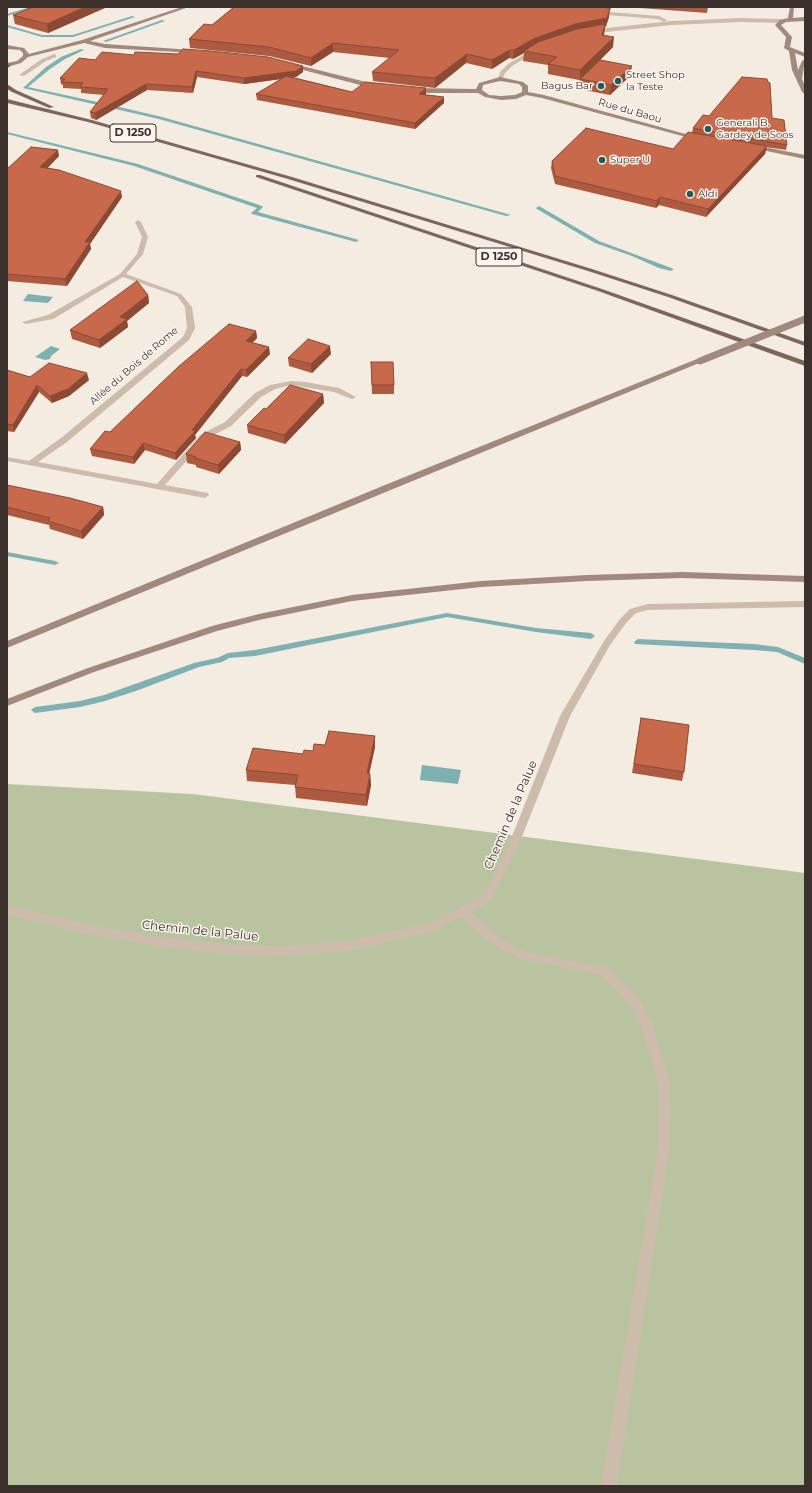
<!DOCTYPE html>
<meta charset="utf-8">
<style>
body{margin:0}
#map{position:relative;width:812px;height:1493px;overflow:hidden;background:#f4ebe1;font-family:Montserrat,sans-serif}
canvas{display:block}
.frame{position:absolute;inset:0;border:8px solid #3b302b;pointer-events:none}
</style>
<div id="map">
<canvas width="812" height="1493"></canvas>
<div class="frame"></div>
</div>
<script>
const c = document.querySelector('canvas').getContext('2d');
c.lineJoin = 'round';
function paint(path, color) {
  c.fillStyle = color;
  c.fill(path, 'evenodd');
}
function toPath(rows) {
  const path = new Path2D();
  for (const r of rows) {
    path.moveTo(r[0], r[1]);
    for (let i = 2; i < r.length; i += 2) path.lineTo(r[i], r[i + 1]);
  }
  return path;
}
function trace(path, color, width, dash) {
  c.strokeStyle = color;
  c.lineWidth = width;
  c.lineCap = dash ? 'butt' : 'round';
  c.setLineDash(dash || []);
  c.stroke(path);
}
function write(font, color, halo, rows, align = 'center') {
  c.font = font + ' Montserrat,sans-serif';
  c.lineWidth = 3;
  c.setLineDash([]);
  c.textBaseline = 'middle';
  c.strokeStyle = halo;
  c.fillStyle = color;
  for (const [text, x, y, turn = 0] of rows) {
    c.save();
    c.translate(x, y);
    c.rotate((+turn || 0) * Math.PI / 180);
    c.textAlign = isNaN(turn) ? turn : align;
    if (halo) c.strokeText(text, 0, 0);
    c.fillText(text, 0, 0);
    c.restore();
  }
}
const green = toPath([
 [7,784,193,794,805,873,805,1486,7,1486]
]);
const water = toPath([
 [28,294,53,297,48,303,23,301],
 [51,346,60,349,51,356,50,359,45,360,35,357],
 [422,765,461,770,458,784,420,780]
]);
const stream = toPath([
 [30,7,36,7,7,16,7,14,30,7],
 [132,16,135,17,73,37,42,37,7,27,7,25,42,35,73,35,132,16],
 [162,20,165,21,106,42,103,41,162,20],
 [81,49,84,50,65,59,50,69,28,87,111,105,162,117,511,215,506,216,159,119,23,88,46,67,61,57,81,49],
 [7,132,138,164,262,206,263,207,258,212,359,240,356,242,252,214,251,213,257,208,134,166,7,134,7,132],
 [539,206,599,241,674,269,671,271,659,268,632,256,595,243,537,209,536,208,539,206],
 [7,552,55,561,59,563,55,565,7,556,7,552],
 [447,613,536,628,591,633,595,636,591,639,536,632,447,617,255,656,229,658,222,662,199,667,136,691,105,701,80,707,35,713,31,710,35,707,80,701,104,695,194,663,217,658,228,653,255,650,447,613],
 [638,639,754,644,778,647,805,658,805,664,777,652,754,650,635,644,634,642,638,639]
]);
const street = toPath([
 [597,11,659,16,667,20,664,22,658,19,595,14,594,13,597,11],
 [741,18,782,19,785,21,782,23,741,22,672,25,606,32,592,35,589,33,606,28,672,21,741,18],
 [532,50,537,51,512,66,505,73,502,80,498,80,500,72,508,64,532,50],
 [54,54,56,55,56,57,46,61,24,76,19,75,42,59,54,54],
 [138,220,141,222,148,237,143,254,126,274,181,294,192,307,195,328,189,340,67,442,38,462,157,484,200,435,225,422,255,393,270,385,291,381,305,382,339,388,356,397,352,399,334,392,291,385,275,389,261,397,231,426,206,439,165,485,208,493,209,495,205,498,7,461,7,457,29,461,61,438,183,337,187,328,185,307,177,296,123,277,53,319,26,324,22,322,48,315,120,274,137,254,142,237,135,222,138,220],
 [805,601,805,607,648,610,636,613,626,623,610,645,570,716,519,844,494,895,484,905,471,912,503,940,527,952,609,968,639,998,653,1025,669,1080,671,1111,669,1154,617,1486,601,1486,657,1154,659,1111,657,1080,641,1026,631,1006,602,975,521,959,495,946,461,917,432,932,348,951,284,956,237,955,165,947,96,936,7,915,7,905,96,926,165,937,237,945,284,946,348,941,430,923,476,899,486,889,509,844,560,716,604,641,620,619,630,609,648,604,805,601]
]);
const secondary = toPath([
 [182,7,189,7,90,41,105,44,193,50,195,51,195,53,105,48,84,43,28,57,21,63,7,67,7,63,17,61,23,56,23,53,20,50,7,49,7,45,24,48,29,54,82,40,182,7],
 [790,7,794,7,793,18,805,17,805,21,786,22,781,25,792,37,790,47,805,53,805,57,795,53,798,70,802,61,805,59,802,79,805,86,805,94,802,92,792,70,789,51,784,48,786,37,775,25,780,20,788,18,790,7],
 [290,63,378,85,379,86,376,88,364,86,288,66,287,65,290,63],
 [500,77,523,82,528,86,528,92,544,95,700,138,697,140,542,98,526,95,516,99,501,100,485,97,478,93,429,93,413,92,410,90,413,88,476,89,479,83,500,77],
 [500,81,519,84,522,87,522,92,515,95,501,96,489,95,482,90,483,85,500,81],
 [754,145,805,155,805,159,752,148,752,146,754,145],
 [697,359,700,359,704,361,7,648,7,641,385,485,697,359],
 [682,572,805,576,805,582,682,578,587,581,481,587,352,601,259,620,217,631,94,672,7,706,7,699,88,668,212,626,259,614,352,595,481,581,587,575,682,572]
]);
const primary = toPath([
 [7,64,11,65,7,69,7,64],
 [7,84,16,90,54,107,49,108,12,92,7,89,7,84],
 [7,99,92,120,292,177,592,269,672,295,805,342,805,346,668,297,588,271,288,179,88,122,7,103,7,99],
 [256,175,260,175,602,289,805,361,805,366,598,291,256,177,256,175]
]);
const secondaryBridge = toPath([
 [700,361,805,319]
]);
const wall = toPath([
 [107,7,48,33,15,24,13,15],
 [234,7,611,7,610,11,609,11,609,17,606,26,605,27,604,35,613,47,600,60,630,76,610,95,579,89,579,80,548,74,548,65,523,61,524,53,513,59,509,58,492,69,466,63,435,88,373,81,372,72,390,58,333,52,311,66,269,56,190,48,189,39,212,25],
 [627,7,708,7,707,13],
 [134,55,303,66,303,72,296,77,292,77,352,92,426,88,426,94,425,95,444,103,415,129,257,100,256,94,281,79,244,84,197,77,193,93,147,90,96,120,91,118,90,112,104,95,81,93,81,89,63,88,63,85,61,84,60,78,95,60],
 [709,116,772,118,787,145,786,150,766,147,765,154,706,217,659,205,656,208,555,184,551,168,552,161,673,149,692,133,693,128],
 [59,156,47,168,122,197,90,244,91,249,67,286,7,281,7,169],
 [148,295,149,303,127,321,128,327,100,348,72,339,70,330],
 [256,331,257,338,252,343,270,354,247,377,242,376,195,435,196,438,176,460,145,450,134,464,92,456,90,449,110,432],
 [331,354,312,373,289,366,288,358],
 [371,362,394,385,394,394,372,394],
 [7,370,30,377,89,380,69,396,52,403,39,392,14,432,7,431],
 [323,394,324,403,285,444,248,433,247,425],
 [240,442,241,450,219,474,196,467,196,465,187,463,186,454],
 [7,485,103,507,104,515,83,539,50,529,49,525,7,515],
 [641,718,684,772,682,781,632,773],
 [375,736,375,747,369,774,370,774,371,785,367,806,296,798,295,785,247,781,246,770,303,754,313,751,325,745]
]);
const shadedWall = toPath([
 [85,7,107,7,48,33,47,24],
 [610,8,609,17,606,26,605,27,604,34,601,45,524,51,524,53,513,59,514,50,533,39],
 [614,37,613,47,581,79,580,79,580,70],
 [333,43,333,52,311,66,311,58],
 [510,50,509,58,492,69,492,60],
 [467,54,466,63,435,88,435,78],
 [303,66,303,72,296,77,244,84,244,78],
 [632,66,630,76,610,95,611,85],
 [196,71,197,77,193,93,192,87],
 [146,84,147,90,96,120,95,113],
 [426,88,426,94,419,100,419,94],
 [444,97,444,103,415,129,415,123],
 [767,146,765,154,706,217,708,209],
 [58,150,59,156,42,174,40,167],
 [121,191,122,197,90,244,91,249,67,286,65,279,85,242],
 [660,197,659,205,656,208,657,201],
 [148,295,149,303,127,321,128,327,100,348,99,340,120,317],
 [256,331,257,338,247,348,246,341],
 [330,346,331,354,312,373,311,364],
 [269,347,270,354,247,377,246,370],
 [241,369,242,376,195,435,196,438,176,460,175,453,192,430],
 [87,373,89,380,69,396,52,403,50,396],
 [37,385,39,392,14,432,13,425],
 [323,394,324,403,285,444,284,435],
 [240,442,241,450,219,474,218,465],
 [143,443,145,450,134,464,133,457],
 [103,507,104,515,83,539,81,531],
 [375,736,375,747,367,784,367,773],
 [370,774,371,785,367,806,366,795]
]);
const building = toPath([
 [33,7,85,7,47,24,13,15,33,7],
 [234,7,595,7,610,8,607,18,575,24,533,39,514,50,510,50,492,60,467,54,435,78,372,72,399,50,333,43,311,58,269,47,189,39,204,24,212,25,234,7],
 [605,24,602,35,614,37,580,70,548,64,557,57,524,51,538,42,577,29,605,24],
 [183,49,211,51,268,57,303,66,296,71,244,78,196,71,192,87,146,84,95,113,90,112,108,89,80,87,83,83,62,82,65,79,60,78,79,58,95,60,102,52,134,55,135,52,178,54,183,49],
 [600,60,632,66,611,85,580,79,600,60],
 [286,76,352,92,365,82,426,88,419,94,444,97,415,123,256,94,286,76],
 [742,77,767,79,768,82,770,83,772,118,784,120,787,145,693,128,703,115,709,116,742,77],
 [586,128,673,149,688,132,767,146,708,209,660,197,657,201,555,176,552,161,586,128],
 [31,147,58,150,40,167,59,170,121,191,85,242,90,242,65,279,7,274,7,169,31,147],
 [137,281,148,295,120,317,127,319,99,340,70,330,137,281],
 [229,324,256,331,246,341,269,347,246,370,241,369,192,430,195,431,175,453,143,443,133,457,90,449,105,431,110,432,178,367,229,324],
 [308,339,330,346,311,364,288,358,308,339],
 [371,362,393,362,394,385,372,385,371,362],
 [49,363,87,373,68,389,50,396,37,385,13,425,7,424,7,370,30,377,49,363],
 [290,385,323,394,284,435,247,425,264,408,266,409,290,385],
 [205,432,240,442,218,465,195,458,196,457,186,454,205,432],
 [7,485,70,498,103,507,81,531,48,521,50,518,7,507,7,485],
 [641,718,689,725,684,772,634,764,641,718],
 [329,731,375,736,367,773,370,774,366,795,295,787,298,775,246,770,253,748,303,754,304,750,313,751,314,744,325,745,329,731]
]);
const markers = [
 [618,81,4,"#1f5a5e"],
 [601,86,4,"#1f5a5e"],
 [708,129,4,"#1f5a5e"],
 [602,160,4,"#1f5a5e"],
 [690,194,4,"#1f5a5e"]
];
const farPoinames = [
 ["Street Shop",626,75],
 ["la Teste",626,87],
 ["Bagus Bar",593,86,"right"],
 ["Generali B.",716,123],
 ["Gardey de Soos",716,135],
 ["Super U",610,160],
 ["Aldi",698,194]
];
const farStreetnames = [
 ["Rue du Baou",630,111,16],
 ["Allée du Bois de Rome",134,366,-41]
];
const shields = [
 [133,133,46],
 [499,257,46]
];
const shieldNames = [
 ["D 1250",133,133],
 ["D 1250",499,257]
];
const streetNames = [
 ["Chemin de la Palue",511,815,-67],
 ["Chemin de la Palue",200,931,6]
];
paint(green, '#b8c4a0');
paint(water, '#7fb0b2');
paint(stream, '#7fb0b2');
paint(street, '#cdbbac');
paint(secondary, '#a18a7d');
paint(primary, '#7d675c');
trace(secondaryBridge, '#a18a7d', 7);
paint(wall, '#ac5a40');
paint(shadedWall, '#8c4a34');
paint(building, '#c8694b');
trace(building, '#8c4a34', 1);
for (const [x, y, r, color] of markers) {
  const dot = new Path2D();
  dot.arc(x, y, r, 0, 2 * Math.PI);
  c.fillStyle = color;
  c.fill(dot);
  trace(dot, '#fbf5ee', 1.5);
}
write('10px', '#3b302b', '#fbf5ee', farPoinames, 'left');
write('10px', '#3b302b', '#fbf5ee', farStreetnames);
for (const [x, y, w] of shields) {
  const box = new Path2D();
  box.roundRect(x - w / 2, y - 9, w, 18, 3);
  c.fillStyle = '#fbf5ee';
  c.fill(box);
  trace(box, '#3b302b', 1);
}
write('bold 11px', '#3b302b', null, shieldNames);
write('12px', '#3b302b', '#fbf5ee', streetNames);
</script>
